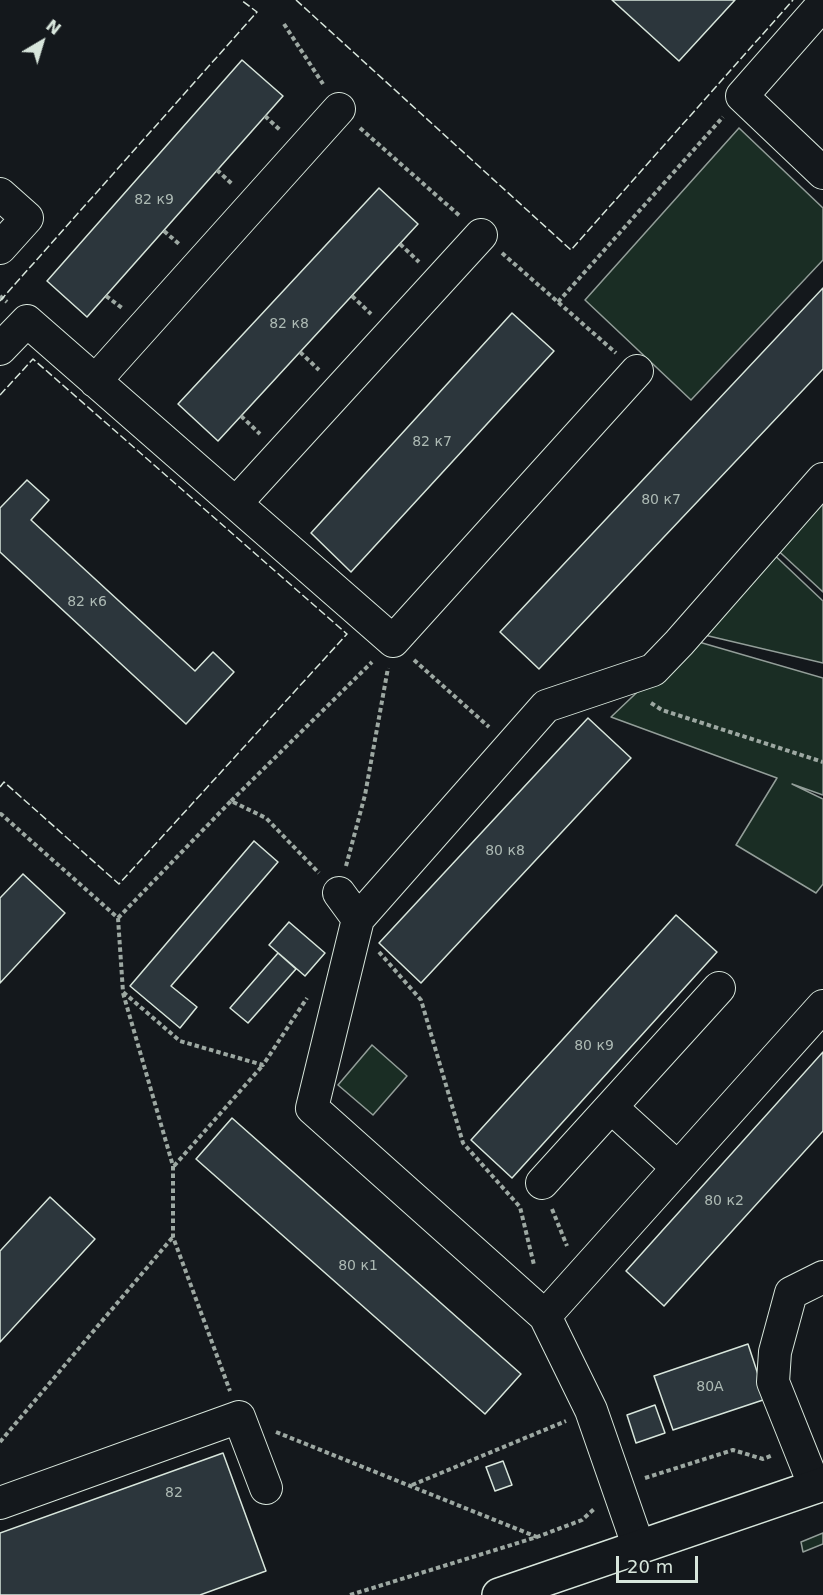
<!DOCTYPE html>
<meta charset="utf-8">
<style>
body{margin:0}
#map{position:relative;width:823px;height:1595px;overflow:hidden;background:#14181c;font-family:"DejaVu Sans",sans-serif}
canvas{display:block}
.north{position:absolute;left:12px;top:12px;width:60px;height:60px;-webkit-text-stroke:4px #14181c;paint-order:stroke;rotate:38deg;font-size:16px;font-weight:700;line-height:24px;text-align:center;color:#d8e6dc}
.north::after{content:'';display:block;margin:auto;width:21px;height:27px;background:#d8e6dc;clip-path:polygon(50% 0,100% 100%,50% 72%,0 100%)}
.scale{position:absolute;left:616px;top:1556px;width:82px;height:27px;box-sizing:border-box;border:3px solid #d8e6dc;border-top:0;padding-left:8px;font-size:18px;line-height:21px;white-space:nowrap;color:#d8e6dc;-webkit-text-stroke:4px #14181c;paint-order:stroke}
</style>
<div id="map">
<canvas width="823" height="1595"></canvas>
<div class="north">N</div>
<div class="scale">20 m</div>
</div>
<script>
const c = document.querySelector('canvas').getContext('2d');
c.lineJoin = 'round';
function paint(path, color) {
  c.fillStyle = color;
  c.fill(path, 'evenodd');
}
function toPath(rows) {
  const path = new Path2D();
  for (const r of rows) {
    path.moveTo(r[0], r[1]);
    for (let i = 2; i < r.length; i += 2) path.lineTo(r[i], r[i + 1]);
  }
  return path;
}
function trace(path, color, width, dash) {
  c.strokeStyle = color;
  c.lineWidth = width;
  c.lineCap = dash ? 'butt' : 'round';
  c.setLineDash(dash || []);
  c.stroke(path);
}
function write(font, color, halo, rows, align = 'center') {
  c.font = font + ' "DejaVu Sans",sans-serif';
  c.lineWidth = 4.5;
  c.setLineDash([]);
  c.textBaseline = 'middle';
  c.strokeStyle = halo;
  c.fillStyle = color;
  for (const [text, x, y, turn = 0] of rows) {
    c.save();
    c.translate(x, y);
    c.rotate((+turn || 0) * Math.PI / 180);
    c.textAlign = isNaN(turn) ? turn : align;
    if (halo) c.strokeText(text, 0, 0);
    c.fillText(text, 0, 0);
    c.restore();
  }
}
const green = toPath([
 [739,128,823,208,823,260,691,400,585,300,739,128],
 [823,495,823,592,771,544,823,495],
 [768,549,823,601,823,663,696,633,768,549],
 [692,640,823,678,823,795,792,784,823,799,823,884,816,893,736,845,777,778,611,717,692,640],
 [372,1045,407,1076,373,1115,338,1085,372,1045],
 [823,1533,823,1544,803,1552,801,1542,823,1533]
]);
const building = toPath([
 [612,0,735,0,679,61,612,0],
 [242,60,283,96,87,317,47,281,242,60],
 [379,188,418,224,218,441,178,404,379,188],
 [823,288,823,369,539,669,500,632,823,288],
 [512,313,554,351,351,572,311,533,512,313],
 [27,480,49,500,31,520,195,671,213,652,234,672,186,724,0,552,0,508,27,480],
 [588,718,631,758,421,983,379,943,588,718],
 [254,841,278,862,171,986,197,1007,180,1028,130,986,254,841],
 [23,874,65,913,0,983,0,898,23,874],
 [676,915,717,952,512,1178,471,1140,676,915],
 [289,922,325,953,305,976,269,945,289,922],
 [278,953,296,969,248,1023,230,1008,278,953],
 [823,1052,823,1131,664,1306,626,1271,823,1052],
 [232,1118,521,1374,485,1414,196,1159,232,1118],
 [50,1197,95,1239,0,1342,0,1251,50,1197],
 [748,1344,766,1399,673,1430,654,1376,748,1344],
 [655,1405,665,1433,636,1443,627,1415,655,1405],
 [223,1453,266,1571,200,1595,0,1595,0,1533,223,1453],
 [503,1461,512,1485,495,1491,486,1467,503,1461]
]);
const path = toPath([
 [284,24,323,84],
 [265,116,280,130],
 [360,128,461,217],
 [217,170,232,184],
 [164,231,179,244],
 [400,244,419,262],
 [502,253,616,353],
 [0,296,7,302],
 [106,296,122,308],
 [352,296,371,314],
 [558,302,723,117],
 [300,352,319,370],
 [241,416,260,434],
 [414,660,489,727],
 [651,703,662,710,823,762],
 [231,801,372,662],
 [0,815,1,814,118,918,123,992,180,1041,263,1065,307,998],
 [346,866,365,795,388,668],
 [118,918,231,801,266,818,319,873],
 [379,952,421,1000,463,1143,520,1207,534,1265],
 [123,993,173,1166,173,1237,230,1391],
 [174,1166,263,1065],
 [552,1209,567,1246],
 [276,1432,537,1537],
 [0,1442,172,1238],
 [645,1478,733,1450,763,1459,773,1455],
 [412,1485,566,1421],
 [350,1595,537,1537,582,1520,594,1509]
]);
const minor = toPath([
 [823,4,742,96,823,173],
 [0,194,27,218,0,248],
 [0,349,27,321,393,641,637,371],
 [95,381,339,109],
 [236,503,481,235],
 [339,893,358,919],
 [611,1107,719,988],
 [542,1183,611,1107,678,1168],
 [545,1316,823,1006],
 [815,1487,773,1382,775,1352,791,1293,823,1277],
 [0,1503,239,1417,266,1488],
 [639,1548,591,1410,545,1316,312,1108,358,919,546,706,653,670,679,643,823,479]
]);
const major = toPath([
 [499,1595,823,1484]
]);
const fence = toPath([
 [296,0,571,250,793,0],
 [0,301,257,12,241,0],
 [0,395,33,359,347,634,119,884,4,782,0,787]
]);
const numberNames = [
 ["82 к9",154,200],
 ["82 к8",289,324],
 ["82 к7",432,442],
 ["80 к7",661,500],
 ["82 к6",87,602],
 ["80 к8",505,851],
 ["80 к9",594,1046],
 ["80 к2",724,1201],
 ["80 к1",358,1266],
 ["80А",710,1387],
 ["82",174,1493]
];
paint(green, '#1a2d24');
trace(green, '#939e99', 1.5);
paint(building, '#2c363c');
trace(building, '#d8e6dc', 1.5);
trace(minor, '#d8e6dc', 34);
trace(major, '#d8e6dc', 36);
trace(path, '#9da8a2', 4, [4.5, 3]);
trace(minor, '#14181c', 32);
trace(major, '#14181c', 33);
trace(fence, '#d8e6dc', 1.5, [8, 3]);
write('14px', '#adbab4', null, numberNames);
</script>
